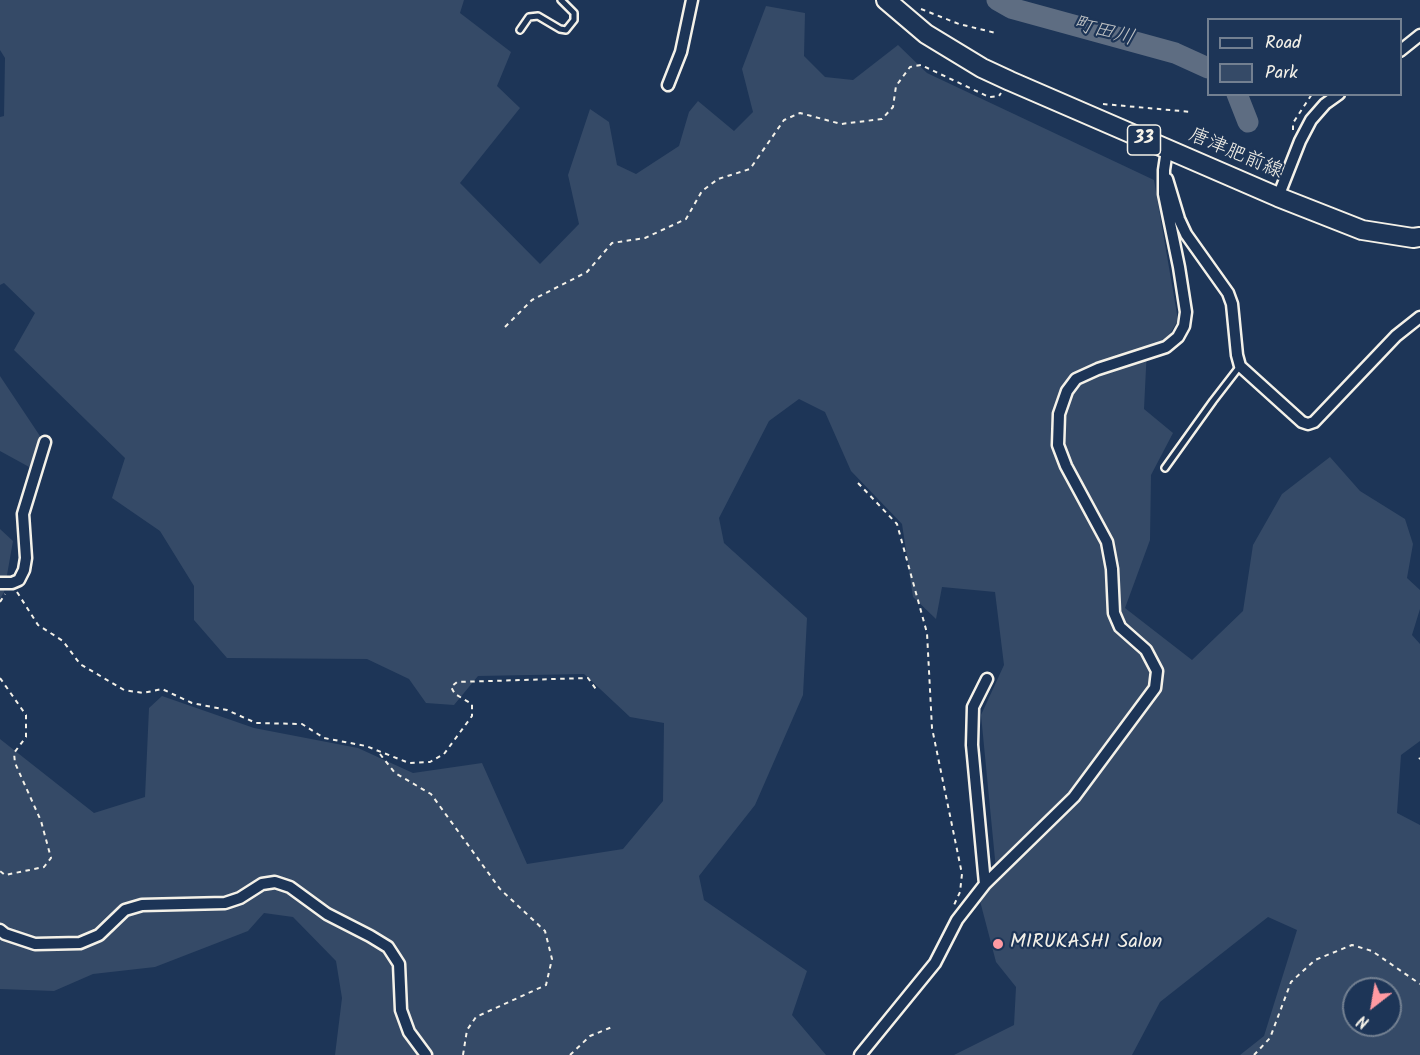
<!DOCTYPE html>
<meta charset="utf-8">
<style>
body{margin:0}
#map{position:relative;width:1420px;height:1055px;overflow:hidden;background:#1d3557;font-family:Kalam,sans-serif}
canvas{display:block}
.legend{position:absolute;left:1207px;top:18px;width:195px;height:78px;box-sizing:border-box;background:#1d3557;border:2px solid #738091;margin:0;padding:8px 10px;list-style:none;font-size:18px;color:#f4f1e8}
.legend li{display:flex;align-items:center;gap:12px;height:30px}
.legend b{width:30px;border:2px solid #738091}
.north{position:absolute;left:1342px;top:977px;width:60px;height:60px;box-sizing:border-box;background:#1d3557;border:2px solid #738091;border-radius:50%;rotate:211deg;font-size:16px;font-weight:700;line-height:24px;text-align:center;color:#f4f1e8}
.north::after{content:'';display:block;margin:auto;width:21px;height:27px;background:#ff9aa2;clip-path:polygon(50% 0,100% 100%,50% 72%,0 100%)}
</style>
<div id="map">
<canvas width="1420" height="1055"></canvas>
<ul class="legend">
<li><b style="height:8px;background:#1d3557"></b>Road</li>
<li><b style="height:16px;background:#354a67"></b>Park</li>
</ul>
<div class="north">N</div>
</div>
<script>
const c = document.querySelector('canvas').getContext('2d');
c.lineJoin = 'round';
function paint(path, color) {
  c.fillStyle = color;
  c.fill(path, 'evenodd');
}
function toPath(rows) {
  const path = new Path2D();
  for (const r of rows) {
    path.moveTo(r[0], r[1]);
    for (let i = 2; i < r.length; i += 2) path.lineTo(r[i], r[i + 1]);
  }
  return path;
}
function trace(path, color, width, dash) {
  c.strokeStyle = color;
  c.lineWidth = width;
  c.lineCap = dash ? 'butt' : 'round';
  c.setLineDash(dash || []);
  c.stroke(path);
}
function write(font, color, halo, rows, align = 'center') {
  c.font = font + ' Kalam,"Klee One",sans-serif';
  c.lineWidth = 4.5;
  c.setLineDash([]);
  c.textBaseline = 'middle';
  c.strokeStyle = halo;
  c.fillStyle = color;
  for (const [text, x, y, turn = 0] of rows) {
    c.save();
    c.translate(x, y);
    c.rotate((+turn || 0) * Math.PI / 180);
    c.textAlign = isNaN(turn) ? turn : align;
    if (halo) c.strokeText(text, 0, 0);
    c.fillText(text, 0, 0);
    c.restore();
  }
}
const green = toPath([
 [0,0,464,0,460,13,511,52,497,86,520,108,460,183,540,264,579,224,568,175,590,109,609,122,617,165,636,174,679,146,689,112,698,101,734,131,753,112,742,69,766,6,805,13,804,56,825,77,853,80,898,45,927,73,1154,180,1178,320,1167,339,1147,348,1144,409,1173,433,1151,475,1150,540,1125,608,1192,660,1243,611,1253,545,1282,494,1330,457,1360,491,1405,519,1413,544,1407,578,1420,590,1420,609,1412,635,1420,644,1420,741,1401,755,1397,813,1420,825,1420,1055,1240,1055,1264,1036,1297,930,1268,917,1160,1002,1132,1055,954,1055,1014,1025,1016,987,996,962,980,901,997,880,981,715,1004,665,995,592,942,587,936,619,913,597,902,524,851,471,825,412,799,399,769,421,719,518,724,543,807,618,803,695,755,805,699,876,704,900,807,971,792,1015,826,1055,335,1055,342,998,336,961,293,917,264,913,248,931,155,967,93,974,54,991,0,989,0,739,94,813,145,797,149,708,162,696,254,728,358,748,413,773,482,763,527,864,623,849,663,801,664,723,630,717,584,674,478,676,454,705,426,703,409,679,367,659,227,658,194,620,194,586,160,531,112,498,125,458,14,350,35,313,4,283,0,285,0,117,4,116,5,58,0,50],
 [1354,989,1390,989,1390,1025,1354,1025],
 [0,376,40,436,31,468,0,451],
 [0,529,13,541,4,592,0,599]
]);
const river = toPath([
 [997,0,1011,8,1175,53,1208,68],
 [1237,94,1248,122]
]);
const path = toPath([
 [921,9,959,24,996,33],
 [1103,104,1192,112],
 [1293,130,1293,123,1312,94],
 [505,327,532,300,587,272,612,243,645,238,686,219,702,191,718,179,750,169,784,120,800,113,841,124,882,119,893,107,896,86,910,67,921,65,989,97,999,96,1001,93],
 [858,483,897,524,927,633,932,728,962,874,960,892,954,905],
 [17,592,38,625,63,641,80,664,124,690,143,693,162,689,192,703,227,710,256,723,302,724,324,738,366,746,409,763,430,762,444,754,472,716,472,704,455,694,451,687,457,682,588,678,598,692],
 [0,602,5,594],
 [0,678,26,715,26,737,14,753,15,763,41,821,51,858,44,867,5,875,0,871],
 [380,754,395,773,431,794,500,889,545,931,552,959,546,985,476,1017,467,1030,463,1055],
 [1419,759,1420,758],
 [570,1055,590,1036,612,1027],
 [1254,1055,1270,1038,1291,982,1315,960,1352,945,1372,951,1420,984]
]);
const service = toPath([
 [520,30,529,17,538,16,560,29,566,30,574,20,574,13,561,0],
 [1165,468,1213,401,1240,366]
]);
const minor = toPath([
 [1400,51,1420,35],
 [668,85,681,52,692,0],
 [1167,179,1179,219,1186,234,1228,293,1232,304,1237,355,1240,366,1302,422,1308,424,1314,422,1396,336,1420,317],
 [1278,197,1300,141,1311,120,1325,104,1339,94],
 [0,583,12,583,19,580,24,570,26,558,23,514,45,442],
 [985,884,972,745,973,707,987,679],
 [0,930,5,934,35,944,80,943,99,935,125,910,142,905,225,903,240,898,262,884,275,882,290,887,327,914,370,936,388,947,399,964,401,1010,409,1032,426,1055],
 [860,1055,935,963,957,920,985,884,1074,797,1155,688,1157,671,1146,650,1120,627,1114,613,1112,569,1107,542,1066,466,1058,445,1059,414,1067,391,1076,379,1098,369,1166,347,1178,337,1184,326,1186,312,1179,267,1164,194,1164,170,1167,150]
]);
const primary = toPath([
 [886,0,926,34,982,68,1010,81,1278,197,1362,230,1413,238,1420,237]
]);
const markers = [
 [998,944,6,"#ff9aa2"]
];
const shields = [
 [1144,140,33]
];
const shieldNames = [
 ["33",1144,140]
];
const streetNames = [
 ["唐津肥前線",1235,155,23]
];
const poiNames = [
 ["MIRUKASHI Salon",1010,944]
];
const waterNames = [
 ["町田川",1103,33,15]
];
paint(green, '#354a67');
trace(river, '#5e6d82', 21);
trace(service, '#f4f1e8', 10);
trace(minor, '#f4f1e8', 15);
trace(primary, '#f4f1e8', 22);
trace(path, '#f4f1e8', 2, [4.5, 4.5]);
trace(service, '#1d3557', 5);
trace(minor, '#1d3557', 10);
trace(primary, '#1d3557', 18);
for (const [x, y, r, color] of markers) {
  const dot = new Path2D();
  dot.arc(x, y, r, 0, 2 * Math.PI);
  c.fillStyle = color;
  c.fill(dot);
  trace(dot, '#1d3557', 2);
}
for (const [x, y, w] of shields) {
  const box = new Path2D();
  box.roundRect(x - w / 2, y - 15, w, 30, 4.5);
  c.fillStyle = '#1d3557';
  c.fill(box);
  trace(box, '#f4f1e8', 1.5);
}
write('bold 18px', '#f4f1e8', null, shieldNames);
write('20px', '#f4f1e8', '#1d3557', streetNames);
write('20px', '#f4f1e8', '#1d3557', poiNames, 'left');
write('italic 21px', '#c0c3c4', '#1d3557', waterNames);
</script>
